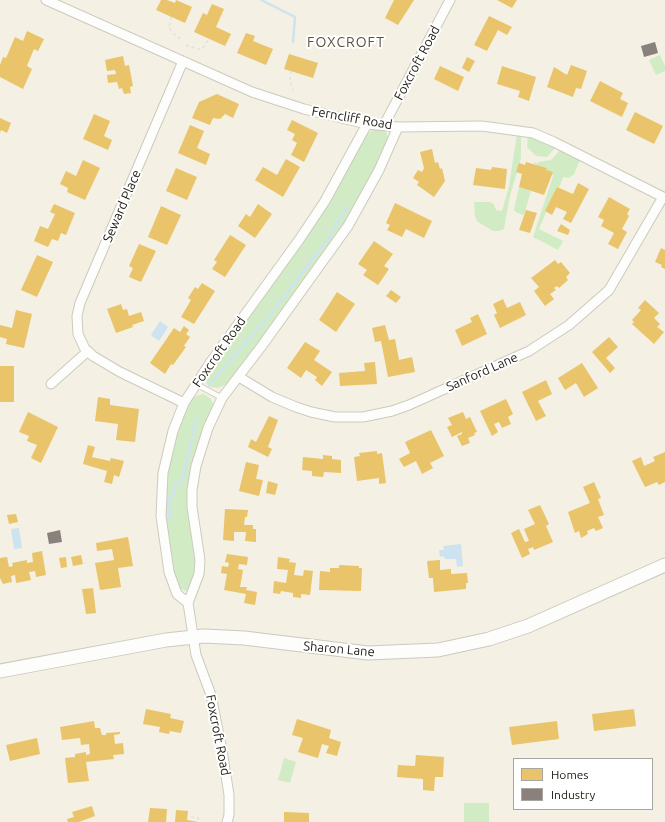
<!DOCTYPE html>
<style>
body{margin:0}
#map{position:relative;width:665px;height:822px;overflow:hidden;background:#f4f0e3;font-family:Ubuntu,sans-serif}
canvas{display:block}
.legend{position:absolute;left:513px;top:758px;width:140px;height:52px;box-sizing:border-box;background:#fff;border:1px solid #a7a6a2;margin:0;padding:5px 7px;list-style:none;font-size:12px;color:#232017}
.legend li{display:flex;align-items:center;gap:8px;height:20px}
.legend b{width:20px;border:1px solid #a7a6a2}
</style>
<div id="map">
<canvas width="665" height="822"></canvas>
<ul class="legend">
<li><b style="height:11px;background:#e9c46a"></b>Homes</li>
<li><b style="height:11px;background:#8a817c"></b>Industry</li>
</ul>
</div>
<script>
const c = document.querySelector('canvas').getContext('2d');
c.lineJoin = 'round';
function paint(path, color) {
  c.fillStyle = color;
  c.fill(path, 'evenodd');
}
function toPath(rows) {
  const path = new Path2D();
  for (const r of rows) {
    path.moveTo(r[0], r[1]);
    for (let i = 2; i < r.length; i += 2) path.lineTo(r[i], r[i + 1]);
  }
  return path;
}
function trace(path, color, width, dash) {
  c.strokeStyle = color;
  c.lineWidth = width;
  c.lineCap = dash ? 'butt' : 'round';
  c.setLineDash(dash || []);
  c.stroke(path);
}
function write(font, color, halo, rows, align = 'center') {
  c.font = font + ' Ubuntu,sans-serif';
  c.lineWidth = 4;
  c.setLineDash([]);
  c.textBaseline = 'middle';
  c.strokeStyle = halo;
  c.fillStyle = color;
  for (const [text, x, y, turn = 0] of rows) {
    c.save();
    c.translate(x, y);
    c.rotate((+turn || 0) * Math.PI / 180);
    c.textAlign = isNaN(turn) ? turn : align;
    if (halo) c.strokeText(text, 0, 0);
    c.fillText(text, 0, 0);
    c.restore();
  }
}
const green = toPath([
 [660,55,665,66,665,71,656,75,649,60],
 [374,129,382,129,387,133,388,142,354,210,330,247,229,383,218,388,209,387,205,381,205,378,365,136],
 [517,134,521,134,521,158,510,196,504,229,499,231,493,231,478,222,475,217,474,202,490,202,494,204,496,210,502,211,509,186],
 [528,136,556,147,555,148,547,157,536,156,527,147],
 [560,150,580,160,574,174,569,178,563,177,559,188,557,187,539,229,563,241,558,250,533,237,553,176,552,173,546,170,547,168,536,165,538,162,551,160],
 [519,187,531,191,524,215,517,213,514,210],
 [204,394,211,399,214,406,193,468,196,570,189,590,186,591,179,588,171,566,165,517,167,473,176,433,185,410,192,399,196,396],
 [284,758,296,762,290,783,278,780],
 [464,803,489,803,489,822,464,822]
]);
const water = toPath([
 [160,321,168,327,159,341,151,335],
 [19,528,22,548,14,549,11,529],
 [461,544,463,566,457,567,456,559,445,559,444,556,440,557,439,550,444,550,443,546]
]);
const homes = toPath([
 [161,0,167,0,175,3,176,0,192,7,185,23,156,10],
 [394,0,414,0,398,25,385,18],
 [497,0,517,0,512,8],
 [212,4,224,9,216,27,231,34,225,46,194,32,203,13,207,15],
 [489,16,512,27,507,35,498,30,487,51,474,45],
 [27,31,44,39,38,51,34,49,27,66,32,69,23,89,0,77,0,65,3,57,6,58,15,37,23,41],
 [246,33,255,36,253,41,273,49,266,65,237,53],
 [289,54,318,63,313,78,284,69],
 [123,56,125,66,129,65,133,86,130,87,131,93,124,94,122,88,119,89,117,82,108,83,107,75,116,74,115,70,107,71,105,60],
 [467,57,475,61,469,72,462,68],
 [571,65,587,71,581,89,576,88,573,97,547,87,554,67,567,75],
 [440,66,464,77,458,91,434,79],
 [502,66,536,77,529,101,518,97,520,91,497,84],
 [600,81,623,93,620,99,628,103,622,117,590,101],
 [217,94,239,104,233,118,225,114,220,119,213,118,210,125,192,118,199,102],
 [635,112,663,126,654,144,626,130],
 [94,114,110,121,104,136,112,140,108,150,83,139],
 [0,118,11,123,7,133,1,130,0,133],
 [292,120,318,133,304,162,291,155,297,143,292,140,295,134,287,130],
 [190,125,204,131,197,148,210,154,206,165,178,153],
 [432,149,435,163,438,162,440,169,442,168,445,181,434,197,417,185,419,182,413,178,418,170,422,172,424,168,420,152],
 [286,159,300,167,283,197,255,180,263,167,277,175],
 [83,160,100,168,85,200,67,192,68,188,60,184,66,171,76,176],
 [526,162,547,168,546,170,553,172,544,195,519,187,522,174,516,172,519,163,525,165],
 [492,167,507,169,505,189,473,185,476,168,491,170],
 [176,168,197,177,187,200,166,191],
 [578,183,589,189,571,223,563,219,567,212,556,207,552,215,545,211,557,187,573,194],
 [609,197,630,209,627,214,629,216,622,229,627,232,618,249,608,244,614,233,601,226,604,220,598,217],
 [395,203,432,221,424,238,406,229,402,237,387,230,390,225,386,223],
 [54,204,75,213,66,235,61,233,58,241,52,239,48,247,34,241,40,226,48,229,55,214,50,212],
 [258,204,272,214,255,238,238,226,246,214,250,217],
 [161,206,181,215,167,245,148,237],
 [526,210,537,213,530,233,519,230],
 [561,224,570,230,568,235,557,231],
 [230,235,246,245,225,277,212,269,217,262,214,260],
 [374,241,393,254,384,266,389,269,378,285,363,275,367,270,358,264],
 [139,244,156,251,141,282,129,277,133,268,129,266],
 [661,248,665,250,665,269,661,267,662,265,655,262],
 [37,255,53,262,37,297,21,290],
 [555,260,558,264,561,262,570,273,566,277,568,280,559,288,557,286,554,288,556,290,550,294,554,299,545,306,534,291,539,287,531,278],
 [202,283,215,291,194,324,181,317,191,300,188,298,195,287,198,289],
 [391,290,401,297,396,303,386,296],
 [337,292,355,304,336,332,319,320],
 [503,299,507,308,520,302,526,315,500,328,494,315,497,313,493,304],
 [645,300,659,313,654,318,660,324,657,327,664,332,654,344,632,324,634,322,632,320,641,310,638,308],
 [121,304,123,310,127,309,129,316,141,312,144,321,132,325,133,327,116,333,107,309],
 [16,310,32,314,24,348,6,344,7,339,0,337,0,325,12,328],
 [478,314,487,334,462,346,455,330,472,322,470,318],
 [385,325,389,340,395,339,399,360,412,357,415,372,388,377,381,341,375,342,372,328],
 [184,326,189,330,186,334,190,337,184,346,186,347,173,365,171,364,165,374,150,363,174,328,180,332],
 [609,337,618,347,606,358,615,368,610,373,592,352],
 [305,342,320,351,314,360,332,372,322,386,315,380,317,377,306,370,301,378,287,368],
 [375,362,377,384,340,386,339,373,365,371,364,363],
 [582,363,598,388,584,397,576,383,565,390,558,378],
 [0,366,14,366,14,402,0,402],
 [546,380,552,394,538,401,546,416,536,421,522,392],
 [98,397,110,399,110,405,139,409,135,442,116,440,118,424,95,421],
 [506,399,513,414,508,417,511,424,502,428,499,422,494,424,498,432,492,436,480,411],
 [28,412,58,427,41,463,31,458,37,445,27,441,29,436,19,432],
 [463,412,466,419,470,417,477,432,474,433,475,435,468,438,470,443,462,446,457,436,462,434,462,432,452,437,447,427,452,425,448,418],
 [269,416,278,420,268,447,272,449,268,457,248,447,251,439,256,442],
 [431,430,444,456,430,463,433,468,422,474,416,461,404,467,399,459,410,453,405,442],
 [88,445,95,447,92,457,110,461,111,458,124,461,119,477,114,475,112,484,104,482,107,471,83,464],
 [377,451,377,454,382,453,386,483,379,484,379,478,357,481,354,457,360,456,359,453],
 [665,452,665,482,659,485,657,482,645,487,632,461,641,457,644,466,655,461,653,457],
 [323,455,332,456,332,459,341,460,341,473,324,472,323,477,312,476,312,471,302,470,303,457,323,459],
 [246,462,259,465,256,479,263,480,259,496,239,491],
 [268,481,278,484,275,495,266,493],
 [594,482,601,498,598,499,604,515,598,517,603,528,596,531,594,528,587,531,588,534,581,538,579,531,575,533,568,512,590,503,583,487],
 [540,505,549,524,546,526,553,542,534,550,533,547,528,549,530,554,522,558,511,533,519,529,525,542,529,541,524,529,535,524,528,510],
 [225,509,248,510,247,517,245,517,244,525,253,525,253,529,256,529,256,542,245,541,246,532,234,532,234,541,223,540],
 [16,514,18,522,9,524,7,515],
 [128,537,133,566,118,568,121,587,100,590,95,563,114,560,112,549,97,551,96,543],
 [42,551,46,575,36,577,35,571,29,572,31,580,16,583,15,575,11,576,12,582,3,584,0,578,0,558,7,557,9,567,13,566,12,563,27,560,27,563,33,562,32,553],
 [227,554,248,557,247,565,239,564,238,569,243,570,240,587,247,587,246,590,257,592,255,605,244,603,246,594,224,590,227,574,221,573,222,566,228,567,229,563,225,562],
 [81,555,83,564,73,566,71,557],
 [66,557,67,567,61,568,59,558],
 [278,557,290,559,289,562,296,563,294,575,303,576,304,570,313,571,310,595,301,594,301,598,293,597,293,593,281,591,280,594,273,593,274,581,286,583,288,570,277,569],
 [440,560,440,570,451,569,451,574,467,573,468,583,466,583,466,589,434,592,433,578,429,578,427,561],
 [339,565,359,566,359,568,362,568,361,591,319,590,320,571,330,572,330,568,339,568],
 [93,588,96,613,86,614,82,589],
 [146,709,171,714,170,718,184,721,181,733,170,731,169,734,159,732,160,727,143,724],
 [634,709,636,726,594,731,592,714],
 [297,719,331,730,329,738,341,742,337,756,326,753,329,746,322,744,318,758,298,752,303,738,292,735],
 [94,721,95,728,100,728,102,735,106,735,106,733,120,732,120,734,114,735,115,744,123,743,124,754,113,755,114,759,86,762,89,781,68,783,65,758,75,757,75,754,86,752,86,755,90,754,89,744,81,745,80,738,62,740,60,727],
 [557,721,559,739,512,745,509,727],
 [37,738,40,754,10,761,6,745],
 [416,755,444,757,443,777,435,777,434,791,423,790,423,779,397,777,398,765,415,766],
 [92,806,95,816,79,822,68,822,67,819,74,817,72,812],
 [150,808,167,809,166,822,148,822],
 [176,810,188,811,187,820,198,822,175,822],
 [284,812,309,813,309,822,284,822]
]);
const industry = toPath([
 [655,42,658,53,644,57,641,46],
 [60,530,62,542,49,544,47,533]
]);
const stream = toPath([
 [261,0,295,17,293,42],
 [209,385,273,311,330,236,347,206],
 [167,519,170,518,169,499,174,494,174,485,181,483,183,479,196,419]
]);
const path = toPath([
 [171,17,169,28,176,36,181,39],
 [186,45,197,49,202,49,209,39],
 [291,71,290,79,293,90],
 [535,165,536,159],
 [332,208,354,191],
 [327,228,333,233],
 [316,231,327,228,326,215],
 [284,278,295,272,304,265,308,253,309,242],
 [257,314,270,305,273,293],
 [240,338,244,334,247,329],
 [232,349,237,346,240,338],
 [227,356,233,363,238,363],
 [191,817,198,818,198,822]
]);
const service = toPath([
 [196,384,222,398]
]);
const minor = toPath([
 [46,0,252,92,304,109,367,124,398,127,482,126,533,133,554,142,665,198],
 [183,61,80,303,77,316,78,334,85,349,93,356,120,372,184,403],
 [384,125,450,0],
 [239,377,272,397,296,407,311,412,335,417,363,417,392,411,409,405,529,351,569,325,609,290,663,197],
 [51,384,88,351],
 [188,603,177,594,169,572,161,516,163,473,173,431,184,403,210,363,299,240,325,201,367,124],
 [227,822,229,815,229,795,222,750,211,695,196,655,188,603,199,574,200,560,192,507,192,490,196,466,208,428,222,398,261,347,348,226,379,170,398,127]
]);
const secondary = toPath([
 [0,671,166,640,204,636,244,638,368,653,438,650,489,639,528,626,665,565]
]);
const streetNames = [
 ["Foxcroft Road",417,63,-62],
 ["Ferncliff Road",352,118,10],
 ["Seward Place",122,206,-67],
 ["Foxcroft Road",219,352,-55],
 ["Sanford Lane",482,372,-24],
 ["Sharon Lane",339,649,5],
 ["Foxcroft Road",218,735,79]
];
const neighbourhoodNames = [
 ["FOXCROFT",346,42]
];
paint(green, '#d1ecc5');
paint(water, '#cde3f0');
paint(homes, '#e9c46a');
paint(industry, '#8a817c');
trace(stream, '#cde3f0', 2.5);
trace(service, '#ccc9bf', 6);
trace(minor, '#ccc9bf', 11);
trace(secondary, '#ccc9bf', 15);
trace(path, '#e1e0dc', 1.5, [3, 3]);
trace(service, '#fdfdfb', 4.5);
trace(minor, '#fdfdfb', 9);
trace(secondary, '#fdfdfb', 13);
write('13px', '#232017', '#fff', streetNames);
c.letterSpacing = '1px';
write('14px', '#59523d', '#fff', neighbourhoodNames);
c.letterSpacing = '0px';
</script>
